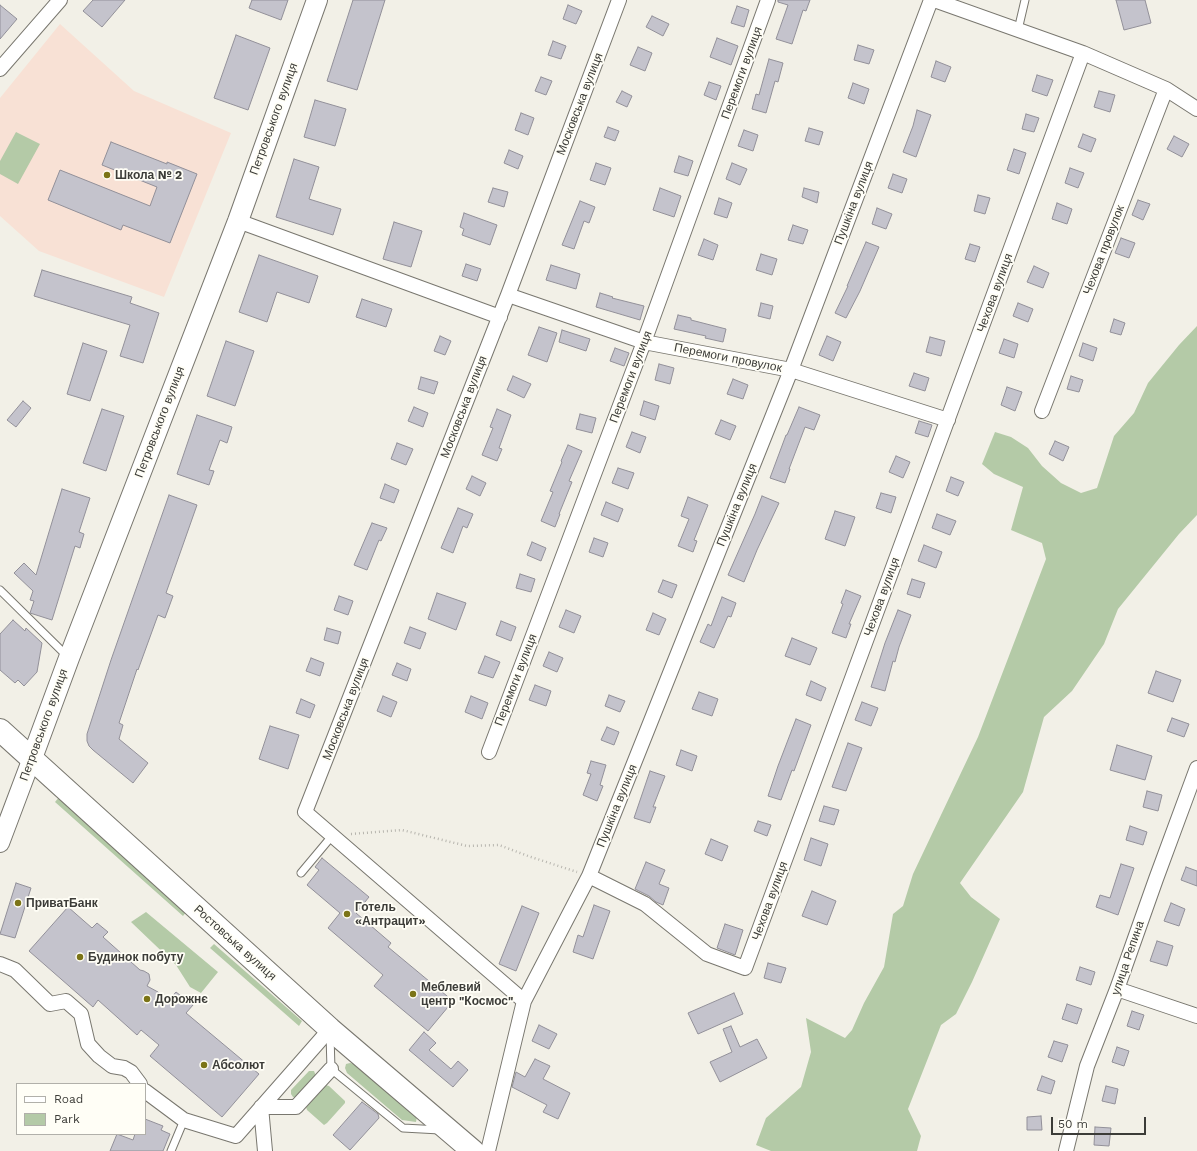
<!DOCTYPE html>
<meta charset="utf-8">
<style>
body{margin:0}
#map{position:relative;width:1197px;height:1151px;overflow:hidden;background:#f2f0e7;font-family:"Work Sans",sans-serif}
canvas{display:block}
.legend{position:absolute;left:16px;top:1083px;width:130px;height:52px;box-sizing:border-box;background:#fffef6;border:1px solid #b1b0aa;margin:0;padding:5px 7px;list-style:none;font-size:12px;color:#3c3c38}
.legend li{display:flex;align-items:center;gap:8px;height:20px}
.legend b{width:20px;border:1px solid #b1b0aa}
.scale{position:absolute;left:1051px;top:1117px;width:95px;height:18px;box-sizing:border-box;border:2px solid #3c3c38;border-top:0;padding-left:5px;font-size:12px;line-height:14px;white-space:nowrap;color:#3c3c38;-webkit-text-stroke:3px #fffef6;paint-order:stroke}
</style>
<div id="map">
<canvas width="1197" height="1151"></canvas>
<ul class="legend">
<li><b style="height:5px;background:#fff"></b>Road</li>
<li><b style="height:11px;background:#b4caa7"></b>Park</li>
</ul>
<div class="scale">50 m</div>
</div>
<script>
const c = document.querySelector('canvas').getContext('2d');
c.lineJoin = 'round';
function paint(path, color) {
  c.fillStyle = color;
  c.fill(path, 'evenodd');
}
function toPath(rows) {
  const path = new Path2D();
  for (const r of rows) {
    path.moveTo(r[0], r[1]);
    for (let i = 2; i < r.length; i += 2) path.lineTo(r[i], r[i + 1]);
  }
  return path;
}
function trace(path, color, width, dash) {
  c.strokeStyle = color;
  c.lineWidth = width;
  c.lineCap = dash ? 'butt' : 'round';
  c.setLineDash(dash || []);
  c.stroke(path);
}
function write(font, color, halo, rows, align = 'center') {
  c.font = font + ' "Work Sans",sans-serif';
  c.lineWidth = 3.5;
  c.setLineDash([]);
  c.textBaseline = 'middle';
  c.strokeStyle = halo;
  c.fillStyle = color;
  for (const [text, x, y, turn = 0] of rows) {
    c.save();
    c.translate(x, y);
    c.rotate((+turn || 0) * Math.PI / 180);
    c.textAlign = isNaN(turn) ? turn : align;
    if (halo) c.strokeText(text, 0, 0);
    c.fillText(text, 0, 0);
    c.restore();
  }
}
const education = toPath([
 [60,24,134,91,231,133,164,297,39,251,0,216,0,98]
]);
const green = toPath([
 [16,132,40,144,18,184,0,174,0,161],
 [1197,326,1197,515,1179,534,1118,609,1104,644,1072,691,1044,717,1023,792,960,883,971,897,1000,919,972,982,956,1014,941,1025,908,1109,921,1136,917,1151,771,1151,756,1145,766,1118,801,1087,811,1052,806,1018,845,1038,852,1030,864,1003,884,967,893,914,903,906,913,874,978,737,1046,559,1042,543,1011,530,1023,487,994,474,982,464,995,432,1011,437,1028,448,1042,466,1061,483,1081,493,1097,488,1114,436,1134,413,1148,383,1179,345],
 [60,796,187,911,183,916,55,802],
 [146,912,218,972,201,993,190,987,176,965,131,922],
 [214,944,302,1021,299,1026,210,948],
 [350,1063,355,1064,417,1116,416,1122,402,1120,347,1073,345,1068,346,1064],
 [309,1071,314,1071,316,1076,298,1096,295,1097,293,1097,291,1094,291,1090],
 [326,1085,329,1086,345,1101,345,1103,327,1123,324,1125,307,1110,306,1107,325,1086]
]);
const building = toPath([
 [93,0,125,0,102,27,83,11,93,0],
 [252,0,288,0,281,20,249,8,252,0],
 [353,0,385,0,357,90,327,81,353,0],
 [778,0,810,0,806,11,803,10,792,44,776,39,788,5,778,2,778,0],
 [1116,0,1145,0,1151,23,1124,30,1116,0],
 [0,5,17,19,0,39,0,5],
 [568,5,582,11,576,24,563,19,568,5],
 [737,6,749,10,744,27,731,23,737,6],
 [652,16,669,24,663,36,646,27,652,16],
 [236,35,270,48,248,110,214,98,236,35],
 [717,38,738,46,731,65,710,57,717,38],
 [553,41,566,46,561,59,548,55,553,41],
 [858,45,874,50,869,64,854,60,858,45],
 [638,47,652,53,645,71,630,65,638,47],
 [769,59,783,63,778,82,775,81,766,113,752,109,756,94,759,95,769,59],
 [936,61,951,67,945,82,931,77,936,61],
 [1037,75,1053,80,1047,96,1032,91,1037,75],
 [541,77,552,81,546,95,535,91,541,77],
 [709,82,721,86,716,100,704,95,709,82],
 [853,83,869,89,864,104,848,98,853,83],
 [622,91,632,96,627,107,616,102,622,91],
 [1099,91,1115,95,1110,112,1094,107,1099,91],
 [315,100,346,109,335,146,304,137,315,100],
 [917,110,931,115,916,157,903,152,913,126,917,110],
 [521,113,534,118,528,135,515,130,521,113],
 [1026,114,1039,118,1034,132,1022,129,1026,114],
 [608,127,619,131,615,141,604,137,608,127],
 [809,128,823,132,819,145,805,141,809,128],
 [744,130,758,135,753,151,738,146,744,130],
 [1083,134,1096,139,1091,152,1078,147,1083,134],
 [1174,136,1189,144,1182,157,1167,149,1174,136],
 [111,142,167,164,167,162,197,174,170,243,123,225,121,230,48,200,60,170,150,206,157,187,102,165,111,142],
 [1014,149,1026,153,1019,174,1007,170,1014,149],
 [509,150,523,156,518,169,504,163,509,150],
 [679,156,693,161,688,176,674,172,679,156],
 [294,159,319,167,309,199,341,209,333,235,276,217,294,159],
 [596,163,611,168,605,185,590,180,596,163],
 [732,163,747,169,740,185,726,179,732,163],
 [1070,168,1084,173,1078,188,1065,183,1070,168],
 [893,174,907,179,902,193,888,188,893,174],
 [493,188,508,192,504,207,488,202,493,188],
 [660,188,681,196,674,217,653,210,660,188],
 [804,188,819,192,817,203,802,197,804,188],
 [978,195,990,198,985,214,974,211,978,195],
 [719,198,732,203,727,218,714,214,719,198],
 [1138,200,1150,204,1143,220,1132,215,1138,200],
 [580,201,595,207,589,223,584,221,574,249,562,245,580,201],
 [1057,203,1072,209,1067,224,1052,219,1057,203],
 [877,208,892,214,886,229,872,224,877,208],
 [464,213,497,225,490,245,462,235,464,229,460,227,464,213],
 [394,222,422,231,411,267,383,259,394,222],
 [793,225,808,230,803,244,788,240,793,225],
 [1121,238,1135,243,1129,258,1115,253,1121,238],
 [704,239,718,245,713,260,698,255,704,239],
 [866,242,879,247,860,291,846,318,835,313,848,286,847,286,866,242],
 [970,244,980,247,975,262,965,259,970,244],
 [761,254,777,259,772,275,756,270,761,254],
 [259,255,318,276,309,303,277,292,267,322,239,312,259,255],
 [466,264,481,269,477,281,462,276,466,264],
 [551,265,580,274,576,289,546,280,551,265],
 [1034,266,1049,273,1043,288,1027,282,1034,266],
 [42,270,132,297,130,303,159,313,143,363,120,356,130,325,34,296,42,270],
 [600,293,613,297,612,298,644,306,640,320,596,307,600,293],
 [362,299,392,309,386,327,356,317,362,299],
 [761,303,773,306,770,319,758,316,761,303],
 [1018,303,1033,309,1028,322,1013,316,1018,303],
 [678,315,691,318,691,320,726,329,723,342,705,338,706,336,674,329,678,315],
 [1114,319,1125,323,1121,335,1110,332,1114,319],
 [539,327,557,333,547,362,528,355,539,327],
 [562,330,590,339,586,351,559,342,562,330],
 [440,336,451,341,445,355,434,351,440,336],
 [827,336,841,342,833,361,819,355,827,336],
 [930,337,945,341,941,356,926,352,930,337],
 [1004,339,1018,344,1014,358,999,353,1004,339],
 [226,341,254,351,235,406,207,396,226,341],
 [83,343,107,351,90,401,67,394,83,343],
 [1083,343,1097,348,1093,361,1079,356,1083,343],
 [615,348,629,353,624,366,610,361,615,348],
 [659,364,674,368,670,384,655,380,659,364],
 [914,373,929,378,925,391,909,386,914,373],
 [513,376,531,384,524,398,507,390,513,376],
 [1071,376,1083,380,1079,392,1067,389,1071,376],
 [421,377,438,382,434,394,418,389,421,377],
 [733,379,748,385,743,399,727,394,733,379],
 [1007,387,1022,392,1015,411,1001,405,1007,387],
 [23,401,31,408,16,427,7,420,23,401],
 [644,401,659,406,655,420,640,415,644,401],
 [414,407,428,413,423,427,408,421,414,407],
 [799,407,820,415,814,430,805,427,789,469,790,469,785,483,770,478,786,435,787,435,799,407],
 [102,409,124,416,106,471,83,463,102,409],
 [497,409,511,415,499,448,502,449,497,461,482,455,493,428,490,427,497,409],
 [580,414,596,418,592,433,576,429,580,414],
 [197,415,232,427,227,443,220,440,209,470,214,471,209,485,177,474,197,415],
 [721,420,736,426,730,440,715,434,721,420],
 [919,421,932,425,928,437,915,433,919,421],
 [632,432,646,437,640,453,626,447,632,432],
 [1055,441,1069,447,1063,461,1049,454,1055,441],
 [397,443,413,449,406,465,391,459,397,443],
 [568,445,582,451,569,481,572,482,559,514,560,514,555,527,541,521,553,492,550,491,562,462,561,461,568,445],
 [896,456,910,462,903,478,889,472,896,456],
 [618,468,634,473,628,489,612,483,618,468],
 [472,476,486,483,480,496,466,489,472,476],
 [951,477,964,482,958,496,946,491,951,477],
 [385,484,399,490,394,503,380,498,385,484],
 [62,489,90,498,79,532,84,534,80,548,75,546,52,620,30,613,34,601,30,600,33,591,14,573,24,563,36,575,62,489],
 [881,493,896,497,891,513,876,508,881,493],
 [169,495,197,505,166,593,173,596,165,618,158,615,138,670,137,669,119,723,123,725,119,739,148,763,133,783,93,750,89,746,87,741,87,734,111,660,169,495],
 [762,496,779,503,757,550,744,582,728,575,755,514,762,496],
 [688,497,708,505,694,540,697,541,693,552,678,546,689,519,681,516,688,497],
 [606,502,623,509,618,522,601,515,606,502],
 [458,508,473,514,467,528,463,526,453,553,441,548,458,508],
 [835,511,855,517,845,546,825,539,835,511],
 [937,514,956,521,950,535,932,528,937,514],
 [372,523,387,528,381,541,379,540,367,570,354,565,372,523],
 [594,538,608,543,603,557,589,552,594,538],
 [532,542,546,548,541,561,527,555,532,542],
 [924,545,942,552,936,568,918,561,924,545],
 [520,574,535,579,531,592,516,588,520,574],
 [912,579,925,583,920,598,907,594,912,579],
 [663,580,677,585,672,598,658,592,663,580],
 [846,590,861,596,849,624,851,624,846,638,832,633,843,604,841,603,846,590],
 [437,593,466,603,456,630,428,619,437,593],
 [339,596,353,601,348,615,334,610,339,596],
 [722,597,736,603,731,617,728,616,714,648,700,642,708,624,711,626,722,597],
 [566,610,581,616,574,633,559,627,566,610],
 [898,610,911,615,899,647,895,662,893,661,885,691,871,687,885,643,898,610],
 [653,613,666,619,659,635,646,630,653,613],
 [13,620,25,631,26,628,42,643,37,672,24,686,18,680,15,683,0,670,0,634,13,620],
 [501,621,516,627,511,641,496,635,501,621],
 [410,627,426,633,420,649,404,643,410,627],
 [327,628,341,632,338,644,324,640,327,628],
 [792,638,817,648,810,665,785,656,792,638],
 [549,652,563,658,557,672,543,666,549,652],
 [485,656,500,662,493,678,478,673,485,656],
 [311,658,324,663,320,676,306,671,311,658],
 [397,663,411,669,407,681,392,675,397,663],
 [1156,671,1181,680,1173,702,1148,693,1156,671],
 [811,681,826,688,821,701,806,695,811,681],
 [535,685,551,691,546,706,529,700,535,685],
 [699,692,718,699,712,716,692,709,699,692],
 [609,695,625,701,620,712,605,706,609,695],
 [383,696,397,702,391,717,377,711,383,696],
 [471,696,488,703,482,719,465,712,471,696],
 [301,699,315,705,310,718,296,713,301,699],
 [862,702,878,708,871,726,855,720,862,702],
 [1172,718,1189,724,1184,737,1167,731,1172,718],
 [796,719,811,725,794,771,792,770,781,800,768,796,778,766,796,719],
 [270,726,299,735,288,769,259,759,270,726],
 [607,727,619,732,614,745,601,740,607,727],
 [848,743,862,748,846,791,832,787,848,743],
 [1117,745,1152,756,1145,780,1110,770,1117,745],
 [681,750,697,756,692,771,676,765,681,750],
 [591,761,606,765,600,785,603,786,597,801,583,795,591,774,587,773,591,761],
 [650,771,665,776,653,807,656,807,650,823,634,818,650,771],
 [1147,791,1162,795,1158,811,1143,807,1147,791],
 [824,806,839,810,834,825,819,821,824,806],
 [758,821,771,825,767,836,754,831,758,821],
 [1130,826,1147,832,1143,845,1126,840,1130,826],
 [811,838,828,844,821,866,804,860,811,838],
 [711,839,728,846,722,861,705,854,711,839],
 [322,858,369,897,356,913,391,943,388,947,453,1001,428,1031,374,986,383,975,328,928,340,913,307,885,319,870,315,867,322,858],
 [646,862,665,870,659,884,669,888,663,905,656,902,649,896,635,889,646,862],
 [1121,864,1134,868,1118,915,1096,907,1100,895,1110,898,1121,864],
 [1186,867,1197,871,1197,886,1181,880,1186,867],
 [16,883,31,888,15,938,0,934,16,883],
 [812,891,836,901,827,925,802,916,812,891],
 [1171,903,1185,909,1179,926,1164,921,1171,903],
 [594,905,610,911,593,959,573,952,578,935,583,937,594,905],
 [522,906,539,913,516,971,499,964,522,906],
 [68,907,92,928,97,923,108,932,103,937,140,970,144,971,149,974,150,980,147,986,158,992,168,1001,176,992,193,1005,186,1013,259,1074,222,1117,150,1056,159,1045,141,1030,137,1035,98,1000,93,1007,29,951,68,907],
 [725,924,743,930,735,955,717,948,725,924],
 [1157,941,1173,946,1167,966,1150,961,1157,941],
 [768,963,786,968,781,983,764,978,768,963],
 [1080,967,1095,972,1091,985,1076,980,1080,967],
 [734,993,743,1014,698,1034,688,1013,734,993],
 [1067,1004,1082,1009,1077,1024,1062,1019,1067,1004],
 [1132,1011,1144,1015,1139,1030,1127,1026,1132,1011],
 [539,1025,557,1034,549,1049,532,1041,539,1025],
 [731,1026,740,1047,757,1039,767,1058,720,1082,710,1062,732,1052,723,1029,731,1026],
 [424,1032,436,1043,429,1050,451,1069,458,1061,468,1070,453,1087,409,1050,424,1032],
 [1054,1041,1068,1045,1062,1062,1048,1057,1054,1041],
 [1117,1047,1129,1051,1124,1066,1112,1062,1117,1047],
 [535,1059,550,1066,543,1079,570,1093,558,1119,543,1112,547,1105,512,1087,516,1072,525,1077,535,1059],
 [1042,1076,1055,1081,1051,1094,1037,1090,1042,1076],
 [1106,1086,1118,1089,1115,1104,1102,1101,1106,1086],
 [362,1102,378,1114,379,1118,350,1150,333,1135,362,1102],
 [1041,1116,1042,1130,1027,1130,1027,1117,1041,1116],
 [145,1119,163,1126,161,1130,170,1134,163,1151,110,1151,117,1134,133,1140,135,1134,145,1134,145,1119],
 [1095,1127,1111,1128,1109,1146,1094,1145,1095,1127]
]);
const path = toPath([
 [351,834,402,830,467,846,499,845,528,856,577,872]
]);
const service = toPath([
 [1018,30,1025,0],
 [0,590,67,656],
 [301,873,332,836],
 [330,1035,331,1069,403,1128,440,1130],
 [171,1151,184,1120]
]);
const minor = toPath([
 [934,0,1083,53,1166,89,1197,109],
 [0,69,60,0],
 [238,221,500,317],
 [508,295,644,342,791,370,948,420],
 [1042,411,1166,89],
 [489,752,644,342,768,0],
 [589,876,645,904,707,954,745,968,1083,53],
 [0,964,15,970,50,1004,66,1001,81,1014,88,1044,99,1056,112,1066,124,1068,131,1072,140,1084],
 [1117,989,1197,1016],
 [524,1001,589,876,791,370,931,0],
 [145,1091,184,1120,236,1136,330,1029],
 [261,1107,296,1107,331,1069],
 [261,1107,265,1151],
 [488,1151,524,1001,305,812,508,295,619,0],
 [1066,1151,1087,1066,1117,989,1156,879,1197,768]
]);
const tertiary = toPath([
 [0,843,32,758]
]);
const secondary = toPath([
 [32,758,69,658,238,221,317,0]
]);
const trunk = toPath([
 [0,730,330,1029,473,1151]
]);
const markers = [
 [107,175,4,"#7b7417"],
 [18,903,4,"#7b7417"],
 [347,914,4,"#7b7417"],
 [80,957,4,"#7b7417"],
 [413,994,4,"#7b7417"],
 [147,999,4,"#7b7417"],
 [204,1065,4,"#7b7417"]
];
const streetNames = [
 ["Перемоги вулиця",742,73,-70],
 ["Московська вулиця",580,104,-69],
 ["Петровського вулиця",274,119,-70],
 ["Пушкіна вулиця",854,203,-69],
 ["Чехова провулок",1104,250,-69],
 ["Чехова вулиця",995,293,-70],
 ["Перемоги провулок",728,358,11],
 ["Перемоги вулиця",631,377,-69],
 ["Московська вулиця",464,407,-69],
 ["Петровського вулиця",160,422,-69],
 ["Пушкіна вулиця",737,505,-68],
 ["Чехова вулиця",882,597,-70],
 ["Перемоги вулиця",516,680,-69],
 ["Московська вулиця",346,709,-69],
 ["Петровського вулиця",44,725,-70],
 ["Пушкіна вулиця",617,806,-68],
 ["Чехова вулиця",770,901,-70],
 ["Ростовська вулиця",235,943,42],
 ["улица Репина",1128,958,-71]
];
const poiNames = [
 ["Школа № 2",115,175],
 ["ПриватБанк",26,903],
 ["Готель",355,907],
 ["«Антрацит»",355,921],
 ["Будинок побуту",88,957],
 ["Меблевий",421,987],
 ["центр \"Космос\"",421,1001],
 ["Дорожнє",155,999],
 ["Абсолют",212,1065]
];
paint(education, '#f8e1d5');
paint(green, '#b4caa7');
paint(building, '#c4c3cc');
trace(building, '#929099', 1);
trace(service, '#79776f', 9);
trace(minor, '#79776f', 16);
trace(tertiary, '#79776f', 20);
trace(secondary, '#79776f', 22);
trace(trunk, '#79776f', 24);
trace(path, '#b7b5ae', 2.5, [1, 3]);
trace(service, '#fff', 7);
trace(minor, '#fff', 14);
trace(tertiary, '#fff', 18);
trace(secondary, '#fff', 20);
trace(trunk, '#fff', 22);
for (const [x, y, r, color] of markers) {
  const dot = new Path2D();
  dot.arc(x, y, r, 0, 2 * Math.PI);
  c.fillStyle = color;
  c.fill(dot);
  trace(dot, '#fffef6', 1.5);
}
write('12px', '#3c3c38', '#fffef6', streetNames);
write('bold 12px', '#3c3c38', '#fffef6', poiNames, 'left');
</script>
